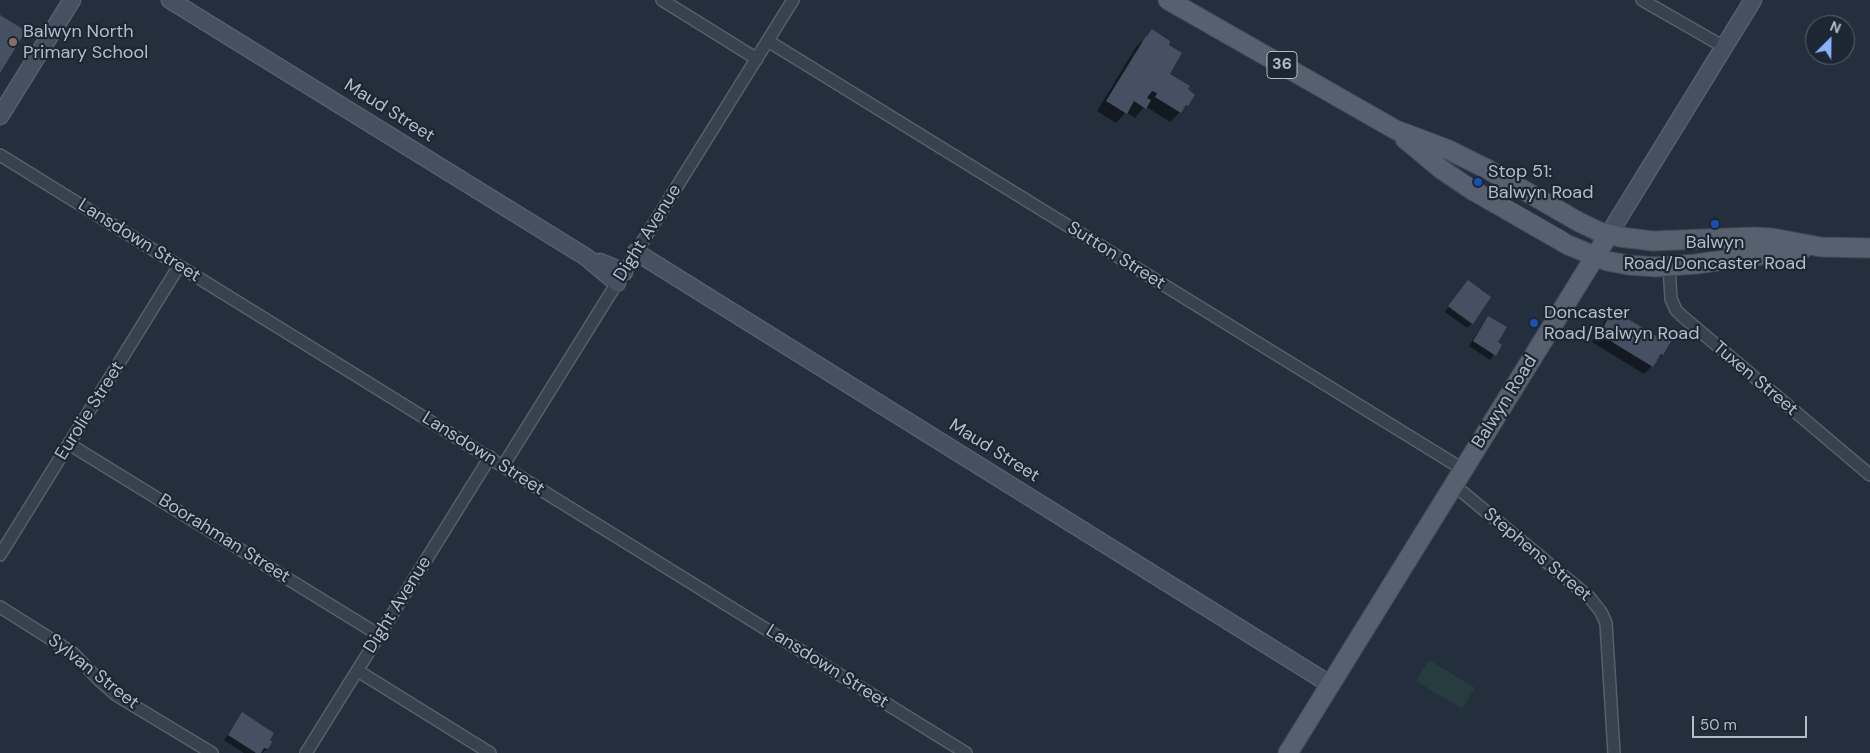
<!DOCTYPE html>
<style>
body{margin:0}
#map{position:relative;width:1870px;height:753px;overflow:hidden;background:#242f3e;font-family:"DM Sans",sans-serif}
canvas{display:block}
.north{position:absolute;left:1805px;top:15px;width:50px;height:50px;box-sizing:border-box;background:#1d2633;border:1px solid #59626f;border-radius:50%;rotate:23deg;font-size:14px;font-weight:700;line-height:20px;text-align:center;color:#b4bcc9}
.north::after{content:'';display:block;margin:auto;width:18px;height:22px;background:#8ab4f8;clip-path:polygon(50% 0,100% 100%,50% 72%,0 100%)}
.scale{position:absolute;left:1692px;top:716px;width:115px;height:22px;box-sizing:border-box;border:2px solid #b4bcc9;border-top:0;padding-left:6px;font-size:15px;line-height:18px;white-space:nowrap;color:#b4bcc9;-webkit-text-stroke:4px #1d2633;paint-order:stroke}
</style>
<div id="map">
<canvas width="1870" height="753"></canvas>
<div class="north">N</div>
<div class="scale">50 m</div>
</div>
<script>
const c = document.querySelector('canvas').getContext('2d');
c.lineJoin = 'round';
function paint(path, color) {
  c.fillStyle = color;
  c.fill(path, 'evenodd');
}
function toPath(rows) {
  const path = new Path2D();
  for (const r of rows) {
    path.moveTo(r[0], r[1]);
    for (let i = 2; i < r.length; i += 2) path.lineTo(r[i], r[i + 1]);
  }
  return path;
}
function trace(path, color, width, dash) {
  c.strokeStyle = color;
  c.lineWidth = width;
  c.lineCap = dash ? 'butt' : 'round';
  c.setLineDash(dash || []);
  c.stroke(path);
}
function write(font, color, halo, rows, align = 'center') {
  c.font = font + ' "DM Sans",sans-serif';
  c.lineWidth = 4.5;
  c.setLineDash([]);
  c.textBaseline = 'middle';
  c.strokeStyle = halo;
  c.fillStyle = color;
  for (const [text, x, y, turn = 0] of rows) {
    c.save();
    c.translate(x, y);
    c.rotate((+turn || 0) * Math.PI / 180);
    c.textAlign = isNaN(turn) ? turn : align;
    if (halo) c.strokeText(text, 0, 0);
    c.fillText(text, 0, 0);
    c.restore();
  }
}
const green = toPath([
 [1429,660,1475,688,1462,709,1416,681]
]);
const shadow = toPath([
 [1152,31,1169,74,1187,89,1187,105,1170,122,1145,106,1135,118,1126,112,1116,123,1097,111,1136,47],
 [1448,307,1471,324,1467,328,1445,312],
 [1613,312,1657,338,1662,333,1671,338,1662,355,1644,374,1592,342,1606,319],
 [1489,317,1496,343,1500,346,1490,360,1469,346,1484,322],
 [242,714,267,749,262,753,244,753,224,740]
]);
const building = toPath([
 [0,15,26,31,0,73],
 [1152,29,1170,41,1169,45,1182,53,1170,74,1190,86,1188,89,1195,95,1188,106,1186,105,1181,113,1155,97,1157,93,1152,91,1147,98,1151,100,1146,109,1134,101,1127,114,1106,101,1146,36,1147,36],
 [1468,280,1491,297,1473,324,1448,306],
 [1613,310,1658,337,1662,331,1673,338,1663,355,1661,354,1653,367,1599,334],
 [1488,316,1507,327,1498,342,1502,345,1496,356,1473,341],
 [242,712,274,733,270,740,272,742,268,749,264,748,261,753,256,753,228,735]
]);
const street = toPath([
 [662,0,757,59],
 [1642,0,1724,47],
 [768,41,1464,470],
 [0,155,966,753],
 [1669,266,1671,299,1676,310,1682,316,1870,475],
 [69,444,379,635],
 [503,466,793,0],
 [1454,485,1590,598,1601,612,1606,623,1614,753],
 [0,555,179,266],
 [0,607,73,653,99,680,116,695,212,753],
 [358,671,490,753],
 [306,753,490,457]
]);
const secondary = toPath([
 [170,0,586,257,617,283],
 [0,116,72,0],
 [1609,234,1753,0],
 [636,252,1331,685],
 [600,262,624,272]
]);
const primary = toPath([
 [1168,0,1396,130,1449,150,1487,169,1579,222,1600,232,1620,237,1653,241,1754,237,1772,238,1821,247,1870,248],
 [1405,139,1441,169,1472,190,1568,245,1607,261,1628,265,1656,267,1696,264,1803,249],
 [1288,753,1609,234]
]);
const tram = toPath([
 [1159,0,1568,234],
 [1175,0,1414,137,1429,148]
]);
const markers = [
 [13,42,5,"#8d6e63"],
 [1478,182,5,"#1a4fb4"],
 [1715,224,5,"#1a4fb4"],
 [1534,323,5,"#1a4fb4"]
];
const shields = [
 [1282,65,30]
];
const shieldNames = [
 ["36",1282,65]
];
const poiNames = [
 ["Balwyn North",23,32],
 ["Primary School",23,53],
 ["Stop 51:",1488,172],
 ["Balwyn Road",1488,193],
 ["Balwyn",1715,243,"center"],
 ["Road/Doncaster Road",1715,264,"center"],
 ["Doncaster",1544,313],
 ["Road/Balwyn Road",1544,334]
];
const streetNames = [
 ["Maud Street",389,111,32],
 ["Dight Avenue",648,233,-58],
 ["Lansdown Street",139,241,32],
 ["Sutton Street",1116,256,32],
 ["Tuxen Street",1755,379,40],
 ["Balwyn Road",1505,402,-58],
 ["Eurolie Street",90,411,-58],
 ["Maud Street",994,451,32],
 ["Lansdown Street",483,454,32],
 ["Boorahman Street",224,539,32],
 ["Stephens Street",1537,555,40],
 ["Dight Avenue",398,605,-58],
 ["Lansdown Street",827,667,32],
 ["Sylvan Street",93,672,38]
];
paint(green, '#263c3f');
paint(shadow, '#0007');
paint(building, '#455162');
trace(street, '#565f6c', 14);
trace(secondary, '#565f6c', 19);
trace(primary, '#414a57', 21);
trace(street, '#38414e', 11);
trace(secondary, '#465061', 16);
trace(primary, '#56606e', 19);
trace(tram, '#5a6575', 1);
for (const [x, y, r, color] of markers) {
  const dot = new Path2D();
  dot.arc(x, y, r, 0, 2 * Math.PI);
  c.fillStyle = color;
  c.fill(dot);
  trace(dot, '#1d2633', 2);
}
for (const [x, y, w] of shields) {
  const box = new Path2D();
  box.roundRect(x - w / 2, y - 13.5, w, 27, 4);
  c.fillStyle = '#1d2633';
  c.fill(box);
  trace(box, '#b4bcc9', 1);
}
write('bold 16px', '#b4bcc9', null, shieldNames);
write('18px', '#b4bcc9', '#1d2633', poiNames, 'left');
write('18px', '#b4bcc9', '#1d2633', streetNames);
</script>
